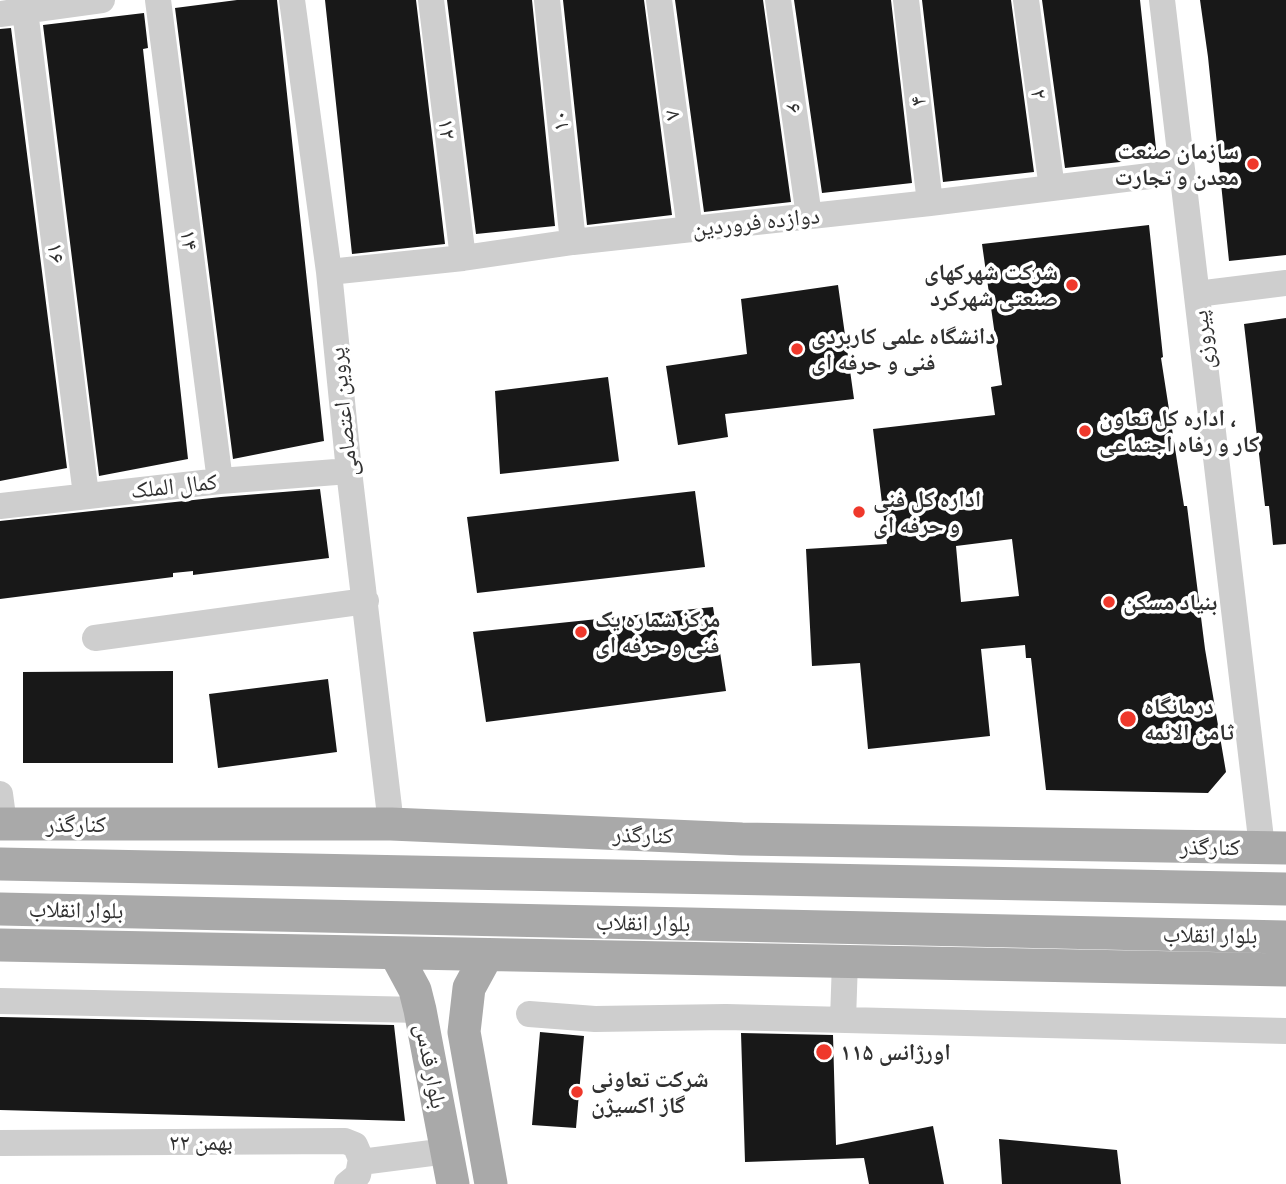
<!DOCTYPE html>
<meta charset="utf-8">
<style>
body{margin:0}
canvas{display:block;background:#fff}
</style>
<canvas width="1286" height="1184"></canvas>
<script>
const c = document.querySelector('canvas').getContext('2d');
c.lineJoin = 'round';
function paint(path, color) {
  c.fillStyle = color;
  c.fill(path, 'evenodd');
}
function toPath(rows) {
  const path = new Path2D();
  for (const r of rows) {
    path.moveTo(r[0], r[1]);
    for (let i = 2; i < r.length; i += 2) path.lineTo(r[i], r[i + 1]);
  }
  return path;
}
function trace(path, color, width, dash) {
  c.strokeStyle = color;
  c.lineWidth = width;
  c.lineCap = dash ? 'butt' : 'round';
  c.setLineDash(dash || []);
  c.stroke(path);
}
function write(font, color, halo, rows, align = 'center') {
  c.font = font + ' "Exo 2","Noto Naskh Arabic",sans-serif';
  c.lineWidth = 7;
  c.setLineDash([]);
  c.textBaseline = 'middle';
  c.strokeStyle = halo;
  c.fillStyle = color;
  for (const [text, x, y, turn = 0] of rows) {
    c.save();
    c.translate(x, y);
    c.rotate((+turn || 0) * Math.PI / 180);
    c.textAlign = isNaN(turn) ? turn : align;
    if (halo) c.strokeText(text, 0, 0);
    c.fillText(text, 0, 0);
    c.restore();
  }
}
const building = toPath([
 [237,0,277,0,324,441,233,459,175,8],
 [325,0,416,0,445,244,352,254],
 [447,0,532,0,555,226,476,234],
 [563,0,644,0,672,215,587,225],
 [675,0,763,0,791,202,704,212],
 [794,0,891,0,912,183,822,193],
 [922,0,1011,0,1034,172,943,182],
 [1042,0,1140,0,1157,158,1065,168],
 [1200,0,1286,0,1286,255,1229,261,1208,57],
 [144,13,148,48,143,49,188,459,99,476,43,25],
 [11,28,67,468,0,481,0,29],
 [1149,225,1163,357,1161,358,1184,506,1187,506,1205,649,1226,772,1208,793,1046,790,1031,658,1026,658,1025,645,981,649,990,736,868,749,860,663,812,666,806,549,887,544,873,429,995,415,991,387,1002,385,982,244],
 [1012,539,1019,596,961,602,956,546],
 [838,285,854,399,725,414,728,437,678,445,666,366,747,354,741,299],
 [1286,318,1286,544,1273,545,1269,506,1265,506,1244,324],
 [608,377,619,461,500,474,495,391],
 [320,489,329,558,193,575,193,571,173,573,173,577,0,599,0,521,221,497],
 [695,491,705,567,477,593,467,517],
 [713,607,726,691,486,722,473,632],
 [173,671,173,763,23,763,23,672],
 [328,679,337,752,218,768,209,694],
 [0,1017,394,1025,405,1121,0,1110],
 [540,1032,584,1036,576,1128,532,1125],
 [741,1033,833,1035,836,1145,933,1126,944,1184,869,1184,864,1158,745,1162],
 [999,1139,1117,1150,1121,1184,1002,1184]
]);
const minor = toPath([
 [158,0,220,481],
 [292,0,329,272,349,471,391,824],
 [431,0,463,258],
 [547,0,573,242],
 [659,0,690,229],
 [778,0,809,216],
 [906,0,930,203],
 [1026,0,1052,188],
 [1162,0,1262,847],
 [25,11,86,495],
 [0,14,102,0],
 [329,272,463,258,573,242,930,203,1182,172],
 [1197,294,1286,283],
 [0,506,220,481,349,471],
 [95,638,366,601],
 [0,794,4,824],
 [0,1001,420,1010],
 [529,1014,595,1019,726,1017,1286,1031],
 [843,1020,845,961],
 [0,1143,345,1141,355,1145,361,1159,358,1175,347,1184],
 [361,1162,447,1151]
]);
const major = toPath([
 [0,824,391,824,742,839,1286,848],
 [0,864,1286,889],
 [0,909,1286,937],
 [0,945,1286,970],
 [395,953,415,990,420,1010,453,1184],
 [487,955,469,988,464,1032,491,1184]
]);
const markers = [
 [1253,164,7,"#ef382b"],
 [1072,285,7,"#ef382b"],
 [797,349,7,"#ef382b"],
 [1085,431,7,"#ef382b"],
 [859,512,7,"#ef382b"],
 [1109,602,7,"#ef382b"],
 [581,632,7,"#ef382b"],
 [1128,719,9,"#ef382b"],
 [824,1052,9,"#ef382b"],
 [577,1092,7,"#ef382b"]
];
const streetNames = [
 ["۲",1039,94,82],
 ["۴",918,101,-97],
 ["۶",794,108,82],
 ["۸",674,115,82],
 ["۱۰",560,121,-96],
 ["۱۲",447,129,83],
 ["دوازده فروردین",756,222,-6],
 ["۱۴",189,240,83],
 ["۱۶",56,253,83],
 ["پیروزی",1203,340,-97],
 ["پروین اعتصامی",343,412,-96],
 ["کمال الملک",174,486,-6],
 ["کنارگذر",76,824],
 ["کنارگذر",643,835,2],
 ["کنارگذر",1210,847,1],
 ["بلوار انقلاب",76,910,1],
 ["بلوار انقلاب",643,923,1],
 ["بلوار انقلاب",1210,935,1],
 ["بلوار قدس",431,1066,79],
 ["۲۲ بهمن",201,1142]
];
const poiNames = [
 ["سازمان صنعت",1239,151,"right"],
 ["معدن و تجارت",1239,177,"right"],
 ["شرکت شهرکهای",1058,272,"right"],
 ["صنعتی شهرکرد",1058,298,"right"],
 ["دانشگاه علمی کاربردی",811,336],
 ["فنی و حرفه ای",811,362],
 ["اداره کل تعاون ،",1099,418],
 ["کار و رفاه اجتماعی",1099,444],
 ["اداره کل فنی",873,499],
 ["و حرفه ای",873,525],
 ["بنیاد مسکن",1123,602],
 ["مرکز شماره یک",595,619],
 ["فنی و حرفه ای",595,645],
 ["درمانگاه",1144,706],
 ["ثامن الائمه",1144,732],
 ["اورژانس ۱۱۵",840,1052],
 ["شرکت تعاونی",591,1079],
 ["گاز اکسیژن",591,1105]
];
paint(building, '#181818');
trace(minor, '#cecece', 26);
trace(major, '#a9a9a9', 33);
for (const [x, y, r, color] of markers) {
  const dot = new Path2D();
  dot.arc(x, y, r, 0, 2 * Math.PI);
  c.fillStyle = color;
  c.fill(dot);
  trace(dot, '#fff', 2.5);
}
write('23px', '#313131', '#fff', streetNames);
write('bold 23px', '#313131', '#fff', poiNames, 'left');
</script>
